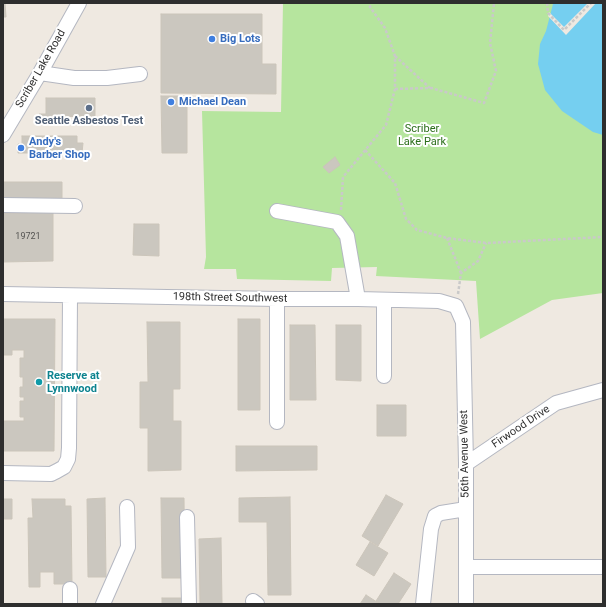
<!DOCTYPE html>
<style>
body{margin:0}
#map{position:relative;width:606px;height:607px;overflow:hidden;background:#efe9e1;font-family:Roboto,sans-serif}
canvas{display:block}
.frame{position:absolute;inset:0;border:4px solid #2e2e2e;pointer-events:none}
</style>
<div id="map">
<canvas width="606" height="607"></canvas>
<div class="frame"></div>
</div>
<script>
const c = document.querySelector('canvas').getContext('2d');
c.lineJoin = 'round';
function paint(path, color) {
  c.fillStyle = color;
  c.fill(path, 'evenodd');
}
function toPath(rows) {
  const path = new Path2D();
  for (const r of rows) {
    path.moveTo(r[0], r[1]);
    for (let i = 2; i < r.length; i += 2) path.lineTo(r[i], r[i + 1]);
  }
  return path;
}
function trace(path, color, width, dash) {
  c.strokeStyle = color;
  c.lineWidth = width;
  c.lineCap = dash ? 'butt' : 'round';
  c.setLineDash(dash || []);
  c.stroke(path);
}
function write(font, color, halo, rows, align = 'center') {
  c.font = font + ' Roboto,sans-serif';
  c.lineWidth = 4;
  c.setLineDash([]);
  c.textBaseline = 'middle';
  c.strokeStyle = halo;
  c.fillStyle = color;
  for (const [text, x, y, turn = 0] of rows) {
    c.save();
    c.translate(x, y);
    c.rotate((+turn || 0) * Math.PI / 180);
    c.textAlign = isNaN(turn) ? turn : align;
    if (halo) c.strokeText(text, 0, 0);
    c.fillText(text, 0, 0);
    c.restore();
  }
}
const green = toPath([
 [283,3,603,3,603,293,552,300,480,339,476,281,376,276,377,267,332,268,331,281,237,279,236,269,204,269,206,257,202,111,281,112]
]);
const water = toPath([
 [554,3,603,3,603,135,593,132,562,111,545,90,538,64,540,44,546,31,553,4]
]);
const pier = toPath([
 [588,3,596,3,566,35,548,16,549,12,564,27]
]);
const building = toPath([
 [3,3,5,3,6,17,3,17,3,3],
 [161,14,262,14,262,64,276,64,276,94,161,93,161,14],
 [161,96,187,96,187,153,162,153,161,96],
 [46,98,95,98,95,116,39,117,39,114,46,114,46,98],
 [22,136,77,136,77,143,83,143,82,153,18,153,18,144,22,144,22,136],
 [335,157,340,165,329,173,323,167,335,157],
 [3,182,62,182,62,202,3,202,3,182],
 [53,212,53,261,3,262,3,213,53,212],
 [134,224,159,224,159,256,133,255,134,224],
 [3,319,55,319,54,451,3,451,3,421,24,421,24,417,20,417,20,401,24,401,24,397,20,397,20,387,23,387,23,377,20,377,20,358,24,358,24,350,12,350,12,355,3,355,3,319],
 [238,319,260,319,260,410,238,410,238,319],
 [147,322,180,322,180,389,173,389,173,421,181,421,181,470,148,471,148,428,140,428,140,382,148,382,147,322],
 [290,325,315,325,316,400,290,400,290,325],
 [336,325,361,325,361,381,336,380,336,325],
 [377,405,406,405,406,436,377,436,377,405],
 [236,446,317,446,317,470,236,471,236,446],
 [386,495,403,504,378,546,362,536,386,495],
 [290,497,291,595,268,595,267,522,239,522,239,498,290,497],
 [105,498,106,577,88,577,87,499,105,498],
 [161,498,184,498,185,578,162,578,161,498],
 [3,499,12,499,12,519,3,519,3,499],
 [32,499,65,499,65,506,71,506,72,584,54,584,54,572,40,572,40,587,29,587,28,518,33,518,32,499],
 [221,538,222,604,200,604,199,539,221,538],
 [370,542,388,553,374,576,356,565,370,542],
 [394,573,411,584,398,604,381,604,376,601,394,573],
 [366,595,380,604,360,604,366,595],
 [162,598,185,598,185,604,162,604,162,598]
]);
const path = toPath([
 [547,3,548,13,564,30,591,3],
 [395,56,430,88],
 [395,89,431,88,484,103,496,71,490,43,494,3],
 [365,150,395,183,406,219,417,230,447,238,486,243,603,237],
 [341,210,343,177,386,125,395,89,395,56,385,28,370,7,370,3],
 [447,238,461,273],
 [458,294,461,273,478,261,486,243]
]);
const minor = toPath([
 [40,73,74,78,107,78,140,74],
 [3,135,40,73,79,3],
 [3,205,75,206],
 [277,211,337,222,347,236,358,299],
 [3,294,277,299,358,299,439,301,456,306,463,322,466,464,466,604],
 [277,299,277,422],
 [384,300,384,376],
 [466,464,556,403,603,390],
 [3,473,51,474,57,471,64,467,68,459,69,448,70,296],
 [187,517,189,604],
 [466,567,603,567],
 [253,601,257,604],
 [70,604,70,589],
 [103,604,128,547,127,507],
 [423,604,431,529,435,516,441,513,466,509]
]);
const markers = [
 [212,39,4,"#3f7fe0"],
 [171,102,4,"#3f7fe0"],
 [89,108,4,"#5c6f8a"],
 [21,148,4,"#3f7fe0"],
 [39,382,4,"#0f9aa8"]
];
const numberNames = [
 ["19721",28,237]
];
const shopNames = [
 ["Big Lots",220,39],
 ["Michael Dean",179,102],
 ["Andy's",29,142],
 ["Barber Shop",29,155]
];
const streetNames = [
 ["Scriber Lake Road",41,69,-60],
 ["198th Street Southwest",230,298,1],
 ["Firwood Drive",521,427,-34],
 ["56th Avenue West",465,454,-91]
];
const serviceNames = [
 ["Seattle Asbestos Test",89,121]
];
const parkNames = [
 ["Scriber",422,129],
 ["Lake Park",422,142]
];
const cultureNames = [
 ["Reserve at",47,376],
 ["Lynnwood",47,389]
];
paint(green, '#b6e59e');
paint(water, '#75cff0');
paint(pier, '#efe9e1');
paint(building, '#cbc7bf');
trace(building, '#cbc5ba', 1);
trace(minor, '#b4b7c1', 16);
trace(path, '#c9c9c9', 2.5, [3, 2]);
trace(minor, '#fff', 14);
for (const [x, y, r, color] of markers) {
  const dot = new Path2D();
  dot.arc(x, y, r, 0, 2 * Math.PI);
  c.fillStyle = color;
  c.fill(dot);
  trace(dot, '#fff', 1.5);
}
write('9px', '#555452', null, numberNames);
write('bold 11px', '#366cbe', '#fff', shopNames, 'left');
write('11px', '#2e2e2e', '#fff', streetNames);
write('bold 11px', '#4e5e75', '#fff', serviceNames);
write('11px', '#2c6e1b', '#fff', parkNames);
write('bold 11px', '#0d838f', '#fff', cultureNames, 'left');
</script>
